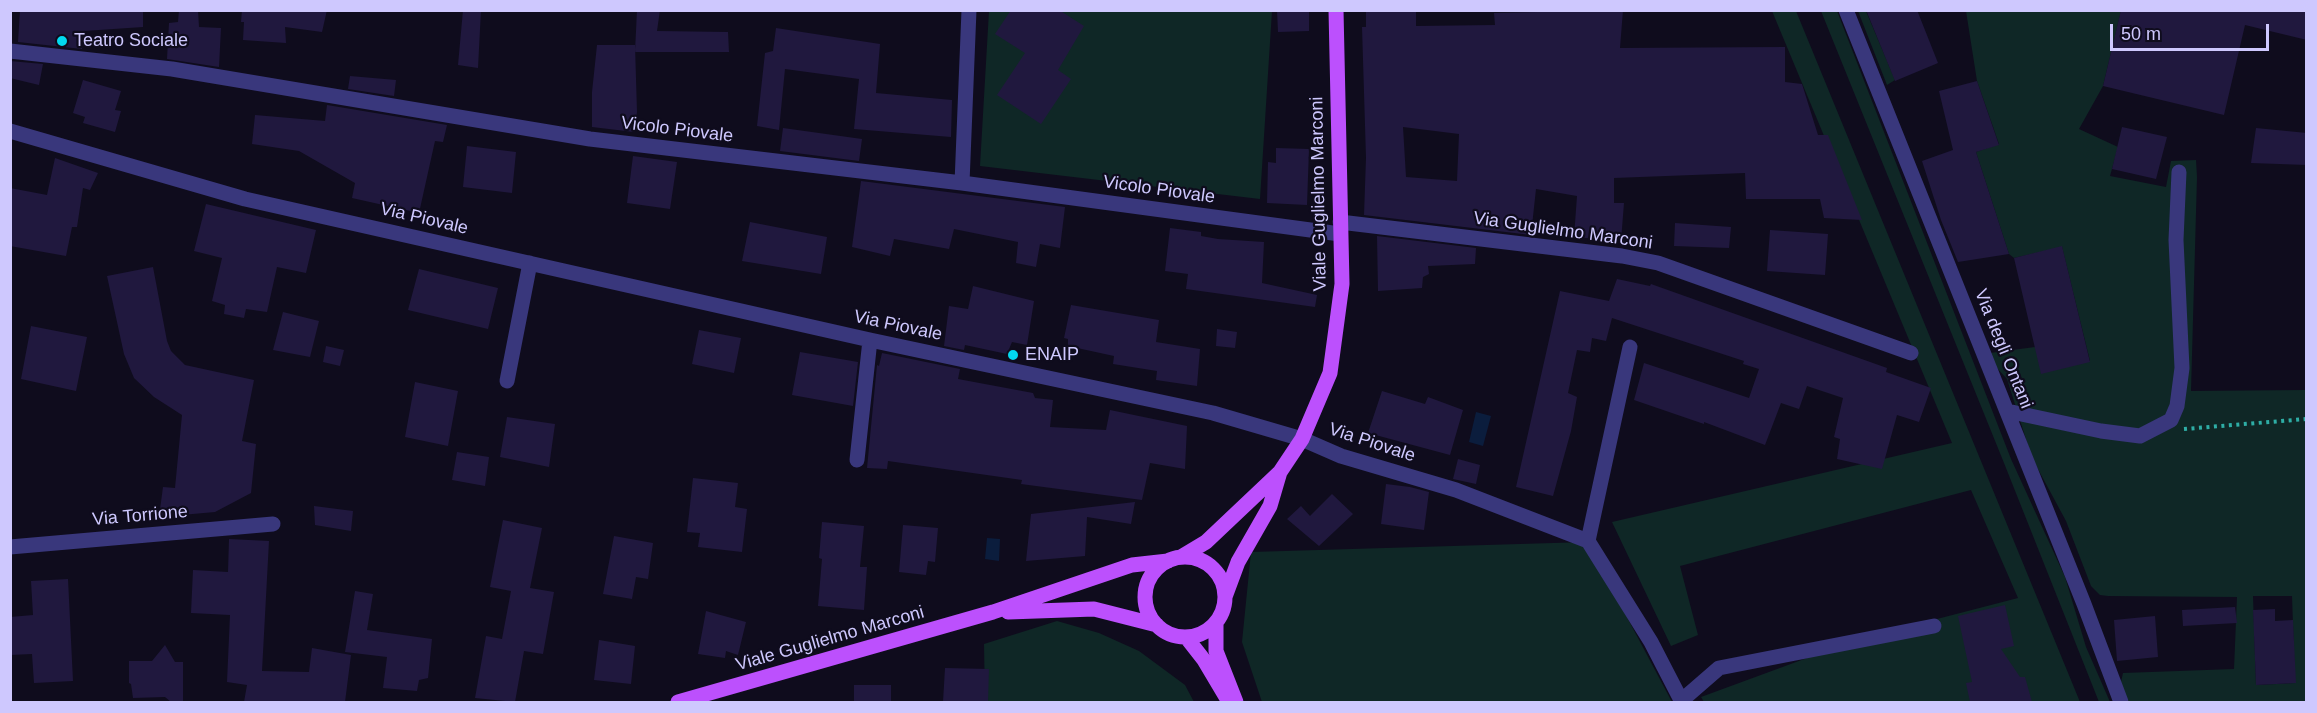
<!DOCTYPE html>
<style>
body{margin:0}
#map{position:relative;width:2317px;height:713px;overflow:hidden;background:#0f0c1d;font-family:Arial,sans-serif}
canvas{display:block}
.frame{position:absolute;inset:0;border:12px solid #cec8fe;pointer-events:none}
.scale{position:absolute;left:2110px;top:24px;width:159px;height:27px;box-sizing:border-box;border:3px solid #cec8fe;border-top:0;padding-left:8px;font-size:18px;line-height:21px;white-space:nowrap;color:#cec8fe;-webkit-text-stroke:4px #0f0c1d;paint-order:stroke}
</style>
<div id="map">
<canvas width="2317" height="713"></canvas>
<div class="frame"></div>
<div class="scale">50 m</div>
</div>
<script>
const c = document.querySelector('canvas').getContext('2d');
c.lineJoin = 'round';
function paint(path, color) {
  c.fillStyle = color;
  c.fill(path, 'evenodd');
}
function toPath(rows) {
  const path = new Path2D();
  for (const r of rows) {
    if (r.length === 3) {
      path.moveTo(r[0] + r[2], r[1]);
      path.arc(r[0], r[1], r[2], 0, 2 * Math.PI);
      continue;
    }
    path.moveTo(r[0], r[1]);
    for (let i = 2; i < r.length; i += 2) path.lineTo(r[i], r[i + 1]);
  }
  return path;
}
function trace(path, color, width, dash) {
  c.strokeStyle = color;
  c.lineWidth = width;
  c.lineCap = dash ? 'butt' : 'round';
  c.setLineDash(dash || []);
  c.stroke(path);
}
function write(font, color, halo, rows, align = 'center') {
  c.font = font + ' Arial,sans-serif';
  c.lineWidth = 4.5;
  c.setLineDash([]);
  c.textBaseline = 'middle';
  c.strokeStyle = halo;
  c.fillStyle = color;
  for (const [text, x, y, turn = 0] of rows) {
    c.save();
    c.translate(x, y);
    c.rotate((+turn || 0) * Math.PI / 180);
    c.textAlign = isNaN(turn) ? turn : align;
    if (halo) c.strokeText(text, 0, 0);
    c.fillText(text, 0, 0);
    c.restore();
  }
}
const green = toPath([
 [1258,10,1272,11,1260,199,980,166,989,11],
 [1772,11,1796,11,2080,702,1704,702,1701,697,1856,640,2018,598,1971,490,1680,566,1698,635,1671,646,1612,522,1952,443],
 [1821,11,1837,11,2011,459,2065,577,2086,647,2110,702,2099,702,2004,463],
 [1858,11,1866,11,1895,80,1887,85],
 [1966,11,2121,11,2103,86,2079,129,2118,147,2110,176,2166,187,2171,161,2196,160,2197,177,2191,391,2306,390,2306,702,2126,701,2121,682,2123,673,2234,669,2237,597,2108,596,2100,595,2091,586,2066,521,2032,458,2007,379,1995,366,1990,353,2035,347,2090,361,2062,247,2014,258,2009,254,1976,152,1999,144,1977,81],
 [2253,596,2292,596,2295,683,2256,685],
 [1587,542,1672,702,1262,702,1242,642,1251,552],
 [1057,621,1099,633,1139,651,1185,685,1194,702,985,702,984,644]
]);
const water = toPath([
 [1476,412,1491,416,1483,446,1469,442],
 [987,538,1000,539,999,561,985,559]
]);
const building = toPath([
 [20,10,143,10,143,27,84,31,82,49,18,42],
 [179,10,198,10,199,27,221,28,219,67,167,59,169,23,178,22],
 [242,10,327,10,322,32,285,27,286,43,243,40,244,22,241,22],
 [463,10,481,10,478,68,458,65],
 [637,10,660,10,657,31,728,32,729,52,635,52],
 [1011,10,1059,10,1084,26,1058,70,1071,79,1041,124,997,95,1025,53,995,34],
 [1277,10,1309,10,1309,31,1278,32],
 [1366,10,1416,10,1416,26,1495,25,1494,13,1623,10,1620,48,1785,47,1785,82,1802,84,1818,135,1828,135,1862,220,1824,218,1820,199,1746,199,1745,173,1614,178,1614,203,1624,203,1621,241,1574,237,1577,196,1536,189,1531,235,1364,215,1366,158,1362,27,1366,27],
 [1403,127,1459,134,1457,181,1406,177],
 [1866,10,1917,10,1938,63,1895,81],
 [2121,10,2307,10,2307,40,2245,25,2224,115,2103,86],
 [776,28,880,44,876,93,952,100,951,137,854,129,859,79,785,69,779,130,757,126,765,53,773,51],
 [597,45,635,45,637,112,634,132,592,127,592,92],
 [10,61,43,64,39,85,10,78],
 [350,76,396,80,394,96,348,89],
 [83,80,121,91,115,110,121,111,115,132,83,123,85,117,73,113],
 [1977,81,1999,145,1976,152,2009,254,1958,262,1941,220,1922,161,1953,150,1939,91],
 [327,105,447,125,443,142,435,141,419,213,352,198,355,183,299,151,252,144,255,115,325,121],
 [2122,127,2167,137,2156,179,2112,169],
 [783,128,862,139,859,161,780,151],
 [2256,128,2307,133,2307,165,2251,163],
 [467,146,516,152,512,193,463,187],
 [1276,148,1309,149,1307,205,1267,203,1268,162,1276,163],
 [633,156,677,162,670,209,627,203],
 [55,158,98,173,90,190,83,188,77,227,72,227,66,256,10,246,10,188,47,195],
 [861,181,1065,207,1060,248,1040,244,1036,267,1016,263,1018,242,954,229,949,249,894,239,890,256,852,247],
 [206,204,316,230,306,273,277,267,267,312,246,309,244,318,224,314,225,305,212,301,222,258,194,251],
 [750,222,827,237,821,274,742,261],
 [1675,223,1731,227,1729,248,1674,246],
 [1170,228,1201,232,1201,236,1218,239,1264,242,1262,283,1317,295,1315,307,1186,289,1188,274,1165,271],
 [1770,230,1828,234,1825,275,1767,271],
 [1377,236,1476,248,1475,264,1428,266,1429,274,1423,277,1422,288,1378,291],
 [2062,246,2090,362,2041,374,2014,258],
 [153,267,167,341,171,351,185,365,254,380,242,441,256,444,251,493,215,512,159,517,163,487,175,488,182,415,154,397,134,378,124,354,107,276],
 [419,269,498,288,488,329,408,310],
 [1617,279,1650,286,1651,284,1887,368,1886,372,1931,388,1919,422,1897,415,1882,469,1837,459,1840,439,1834,437,1843,398,1807,386,1799,409,1781,403,1765,445,1704,422,1704,424,1634,400,1644,363,1749,398,1759,369,1743,364,1744,361,1612,318,1606,341,1592,338,1590,352,1577,350,1568,393,1577,397,1571,431,1553,496,1516,487,1560,291,1609,301],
 [973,286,1034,301,1027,345,1012,342,1007,354,965,345,964,350,944,346,949,306,968,309],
 [1071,305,1159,320,1156,342,1200,349,1197,386,1156,380,1157,371,1113,364,1114,356,1068,346,1068,339,1064,338],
 [283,312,319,321,310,357,273,350],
 [31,326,87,337,76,391,21,379],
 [1217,329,1237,332,1235,348,1216,346],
 [699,330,741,338,734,373,692,364],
 [326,346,344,350,340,366,323,362],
 [800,352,858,362,853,406,792,395],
 [882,353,960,369,958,379,1033,393,1035,398,1053,400,1050,427,1106,430,1110,410,1187,426,1185,469,1150,463,1142,500,1021,484,1022,480,888,461,887,469,867,468,877,365,879,366],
 [415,382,458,391,448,446,405,437],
 [1382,391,1425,404,1428,397,1463,410,1450,455,1368,433],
 [507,417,555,424,549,467,500,457],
 [457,452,489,457,485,486,452,480],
 [1458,459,1480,465,1476,484,1453,479],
 [693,478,738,483,735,507,747,509,742,552,698,547,700,533,687,532],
 [1386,484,1410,487,1429,492,1424,530,1381,524],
 [1332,494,1353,514,1319,546,1287,519,1301,506,1310,516],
 [1135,502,1131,524,1087,517,1085,556,1026,561,1031,514],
 [314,506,353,511,351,531,315,525],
 [503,520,542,528,530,588,554,592,543,654,524,651,515,702,475,698,486,636,502,639,511,591,490,587],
 [822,522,864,526,860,567,867,567,864,610,818,606,822,559,819,558],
 [903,525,938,528,935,562,928,561,926,575,899,572],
 [614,536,653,543,648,579,636,577,632,599,603,594],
 [229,539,269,541,262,671,309,672,312,648,351,655,345,702,244,702,247,685,227,682,230,615,191,613,193,570,228,572],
 [68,579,73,681,34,683,32,654,10,655,10,617,33,615,31,581],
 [355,591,373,594,367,630,432,639,428,678,419,680,417,691,383,688,387,657,345,652],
 [2005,605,2014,646,2001,649,2020,677,2025,677,2032,702,1970,702,1966,683,1972,682,1958,616],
 [2235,607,2237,623,2183,626,2182,610],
 [2275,609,2275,621,2293,620,2296,683,2256,685,2253,610],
 [706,611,746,622,738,655,726,651,725,658,698,654],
 [2155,616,2158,657,2117,661,2114,620],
 [599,640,635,646,631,684,594,680],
 [165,645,175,662,183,662,183,702,171,702,165,697,133,698,131,684,129,683,129,661,152,661],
 [945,668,989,669,988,702,943,702],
 [854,685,891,685,891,702,854,702]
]);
const path = toPath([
 [2184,429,2306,419]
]);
const minor = toPath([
 [1846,10,2084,604,2121,702],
 [10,51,172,69,590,139,962,183,1340,234],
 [10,131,245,199,870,340,1213,413,1302,439,1341,456,1456,490,1588,541,1651,642,1682,702],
 [962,183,969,10],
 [1340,222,1622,256,1658,263,1911,353],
 [507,381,530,263],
 [2007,411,2101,431,2140,436,2171,420,2177,406,2182,368,2176,240,2179,172],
 [857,460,870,340],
 [1588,541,1630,347],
 [10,547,273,524],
 [1681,701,1719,668,1934,626]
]);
const major = toPath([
 [1181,557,1206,542,1280,472,1302,439,1330,373,1342,284,1336,10],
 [1185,597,40],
 [1225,597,1238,562,1270,506,1280,472],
 [1008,612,1094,609,1157,625],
 [1216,623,1216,651,1236,702],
 [1186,637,1204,660,1226,697],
 [678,702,993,612,1132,565,1168,561]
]);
const markers = [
 [62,41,6,"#02d9f0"],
 [1013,355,6,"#02d9f0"]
];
const poiNames = [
 ["Teatro Sociale",74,41],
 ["ENAIP",1025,355]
];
const streetNames = [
 ["Vicolo Piovale",677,130,7],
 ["Vicolo Piovale",1159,190,8],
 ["Viale Guglielmo Marconi",1319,194,-91],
 ["Via Piovale",424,219,13],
 ["Via Guglielmo Marconi",1563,231,8],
 ["Via Piovale",898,326,12],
 ["Via degli Ontani",2003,349,68],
 ["Via Piovale",1372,443,18],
 ["Via Torrione",140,516,-5],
 ["Viale Guglielmo Marconi",830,639,-16]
];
paint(green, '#0f2726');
paint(water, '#0b1d3d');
paint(building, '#20183e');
trace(path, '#2eada5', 4, [3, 4.5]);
trace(minor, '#39377c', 15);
trace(major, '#bc50fd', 15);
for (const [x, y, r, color] of markers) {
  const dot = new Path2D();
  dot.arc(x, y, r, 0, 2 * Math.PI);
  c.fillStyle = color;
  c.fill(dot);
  trace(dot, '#0f0c1d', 2);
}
write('18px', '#cec8fe', '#0f0c1d', poiNames, 'left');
write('18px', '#cec8fe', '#0f0c1d', streetNames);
</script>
